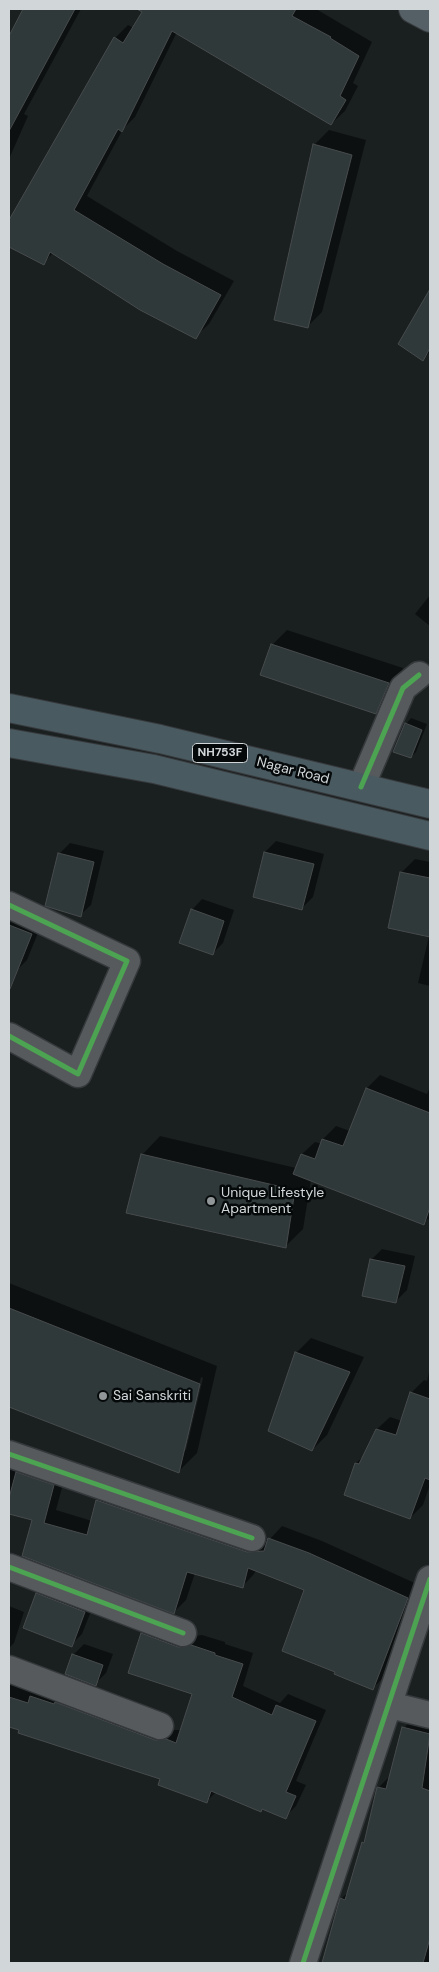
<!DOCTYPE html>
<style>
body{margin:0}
#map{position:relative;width:439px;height:1972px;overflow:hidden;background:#1a1f20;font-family:"DM Sans",sans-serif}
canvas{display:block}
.frame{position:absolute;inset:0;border:10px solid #d1d7d9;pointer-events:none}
</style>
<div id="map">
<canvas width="439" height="1972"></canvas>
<div class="frame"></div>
</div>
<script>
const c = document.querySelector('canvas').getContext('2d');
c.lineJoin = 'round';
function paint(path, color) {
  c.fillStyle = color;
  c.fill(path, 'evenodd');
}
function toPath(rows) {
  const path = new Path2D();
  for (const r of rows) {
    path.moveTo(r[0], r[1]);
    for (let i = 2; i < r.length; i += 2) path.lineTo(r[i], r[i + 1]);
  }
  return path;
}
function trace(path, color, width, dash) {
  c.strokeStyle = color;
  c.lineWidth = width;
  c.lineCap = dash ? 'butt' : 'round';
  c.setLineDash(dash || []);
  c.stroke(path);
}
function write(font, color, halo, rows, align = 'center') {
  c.font = font + ' "DM Sans",sans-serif';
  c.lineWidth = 5;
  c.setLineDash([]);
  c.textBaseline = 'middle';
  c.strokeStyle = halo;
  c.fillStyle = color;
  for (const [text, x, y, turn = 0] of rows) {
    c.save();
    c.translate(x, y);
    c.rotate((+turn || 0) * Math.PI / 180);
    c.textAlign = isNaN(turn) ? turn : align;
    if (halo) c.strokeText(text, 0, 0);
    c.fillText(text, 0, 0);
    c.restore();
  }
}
const shadow = toPath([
 [24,9,81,9,24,114,28,116,9,159,9,39],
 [146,9,316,9,372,42,353,83,358,86,345,111,331,124,177,32,135,117,123,129,87,196,177,251,234,281,209,324,195,337,53,253,43,263,9,246,9,223,115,38,128,25,134,28],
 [329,130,366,140,322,312,307,327,314,145],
 [430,291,430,352,423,359,400,343],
 [430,595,430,626,415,614],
 [287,630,403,668,391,697,376,712,272,645],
 [411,718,427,724,416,752,411,757,406,724],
 [276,841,324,854,313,897,302,908,254,896,265,852],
 [70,843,104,851,91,905,80,915,59,854],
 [415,859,430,862,430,986,418,983,429,936,402,872],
 [202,899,234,910,223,943,212,954,192,910],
 [9,910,42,923,27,960,16,971,9,968],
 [380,1075,427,1094,430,1087,430,1220,427,1219,423,1223,311,1180,303,1229,285,1247,128,1212,143,1154,160,1136,296,1168,302,1154,315,1142,322,1144,323,1139,336,1126,350,1131,367,1088],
 [382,1249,415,1256,407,1290,396,1301,371,1260],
 [9,1283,217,1366,197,1453,179,1471,9,1406],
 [201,1377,203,1378,186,1450,183,1450],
 [311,1338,364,1357,327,1435,312,1450,296,1353],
 [430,1367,430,1485,423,1505,410,1518,356,1463,365,1455,377,1429,390,1417,402,1421,411,1393,424,1380,427,1381],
 [9,1453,66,1473,56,1510,92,1521,97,1501,109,1488,260,1540,269,1540,282,1526,322,1541,417,1584,385,1676,373,1688,306,1589,256,1570,254,1574,242,1587,195,1573,186,1600,174,1612,33,1519,9,1512],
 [48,1583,95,1601,82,1634,71,1645,37,1594],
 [9,1606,24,1612,14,1643,9,1648],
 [153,1623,189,1637,202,1635,225,1642,225,1644,253,1653,243,1686,280,1703,288,1694,326,1710,296,1781,306,1785,296,1806,285,1817,264,1808,261,1811,216,1792,207,1801,162,1778,9,1726,9,1683,166,1730,182,1730,194,1694,142,1634],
 [84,1644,113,1654,106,1673,95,1684,73,1655],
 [417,1714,430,1717,430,1963,324,1963,341,1899,349,1891,363,1842,367,1838,378,1788,391,1775,404,1728]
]);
const building = toPath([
 [23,9,75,9,9,131,9,36,23,9],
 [137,9,296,9,292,16,331,37,330,38,359,56,340,96,346,100,331,125,172,31,122,132,118,129,74,210,163,264,221,295,196,339,140,310,50,252,44,265,9,247,9,220,114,37,123,43,142,12,137,9],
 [313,144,352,155,308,328,274,320,313,144],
 [430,289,430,348,423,361,398,344,430,289],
 [271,644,389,683,376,714,260,675,271,644],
 [405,723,422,730,411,758,393,752,405,723],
 [264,852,314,864,302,910,253,897,264,852],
 [58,853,94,862,81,917,45,906,58,853],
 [400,872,430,878,430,937,388,928,400,872],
 [191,909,224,921,213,955,179,943,191,909],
 [9,925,32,934,10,989,9,989,9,925],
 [366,1088,430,1113,430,1207,424,1225,293,1174,301,1154,315,1159,322,1139,343,1146,366,1088],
 [141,1154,295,1190,286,1248,126,1213,141,1154],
 [370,1259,405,1266,396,1303,362,1296,370,1259],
 [9,1308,200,1384,179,1473,9,1407,9,1308],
 [295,1352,350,1372,312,1451,268,1431,295,1352],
 [410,1392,430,1399,430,1480,425,1478,410,1519,344,1495,355,1463,359,1464,376,1429,396,1435,410,1392],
 [16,1472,54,1485,44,1523,87,1535,96,1500,247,1552,264,1551,268,1538,309,1553,408,1598,373,1690,334,1674,335,1672,282,1651,304,1590,248,1568,243,1588,187,1572,174,1614,22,1556,32,1520,9,1514,9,1498,16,1472],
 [36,1593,85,1612,72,1647,23,1628,36,1593],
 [141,1633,178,1647,191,1645,215,1653,215,1655,243,1664,232,1697,272,1715,276,1705,316,1721,286,1792,296,1796,286,1819,262,1809,261,1812,211,1791,207,1803,158,1785,160,1779,18,1733,19,1730,9,1727,9,1697,28,1703,30,1696,54,1704,55,1702,155,1740,166,1739,176,1743,192,1694,128,1673,141,1633],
 [72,1654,103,1665,96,1686,65,1674,72,1654],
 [402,1727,430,1734,422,1788,430,1791,430,1938,423,1963,322,1963,340,1898,345,1900,362,1842,364,1843,377,1787,386,1789,402,1727]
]);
const minor = toPath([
 [361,787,403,688,419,675],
 [9,905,127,961,78,1074,9,1036],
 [9,1454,252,1538],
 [9,1567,183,1633],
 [9,1669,160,1726],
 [390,1705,430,1715],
 [303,1963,430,1579]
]);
const major = toPath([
 [413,9,430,18]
]);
const highway = toPath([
 [9,708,160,739,430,804],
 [9,743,154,769,430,836]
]);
const cycleway = toPath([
 [361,787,403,688,419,675],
 [9,905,127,961,78,1074,9,1036],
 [9,1454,252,1538],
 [9,1567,183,1633],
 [303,1963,430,1579]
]);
const markers = [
 [211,1201,5,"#919798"],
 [103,1396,5,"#919798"]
];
const shields = [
 [220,753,55]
];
const shieldNames = [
 ["NH753F",220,753]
];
const streetNames = [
 ["Nagar Road",293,771,14]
];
const poiNames = [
 ["Unique Lifestyle",221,1193],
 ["Apartment",221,1209],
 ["Sai Sanskriti",113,1396]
];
paint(shadow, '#0007');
paint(building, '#30393a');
trace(building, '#474b4c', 1);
trace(minor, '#36393b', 29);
trace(major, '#36393b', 30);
trace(highway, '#36393b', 30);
trace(minor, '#575a5c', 26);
trace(major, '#546065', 28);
trace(highway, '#495a61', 28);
trace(cycleway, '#4ca352', 5);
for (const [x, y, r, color] of markers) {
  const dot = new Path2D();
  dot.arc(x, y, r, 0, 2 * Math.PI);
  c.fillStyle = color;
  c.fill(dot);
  trace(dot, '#06090a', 2);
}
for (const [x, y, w] of shields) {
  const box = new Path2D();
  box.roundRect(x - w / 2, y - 9.5, w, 19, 4);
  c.fillStyle = '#06090a';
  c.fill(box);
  trace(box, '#d1d7d9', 1);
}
write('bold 12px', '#d1d7d9', null, shieldNames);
write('14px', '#d1d7d9', '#06090a', streetNames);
write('14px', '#d1d7d9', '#06090a', poiNames, 'left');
</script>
